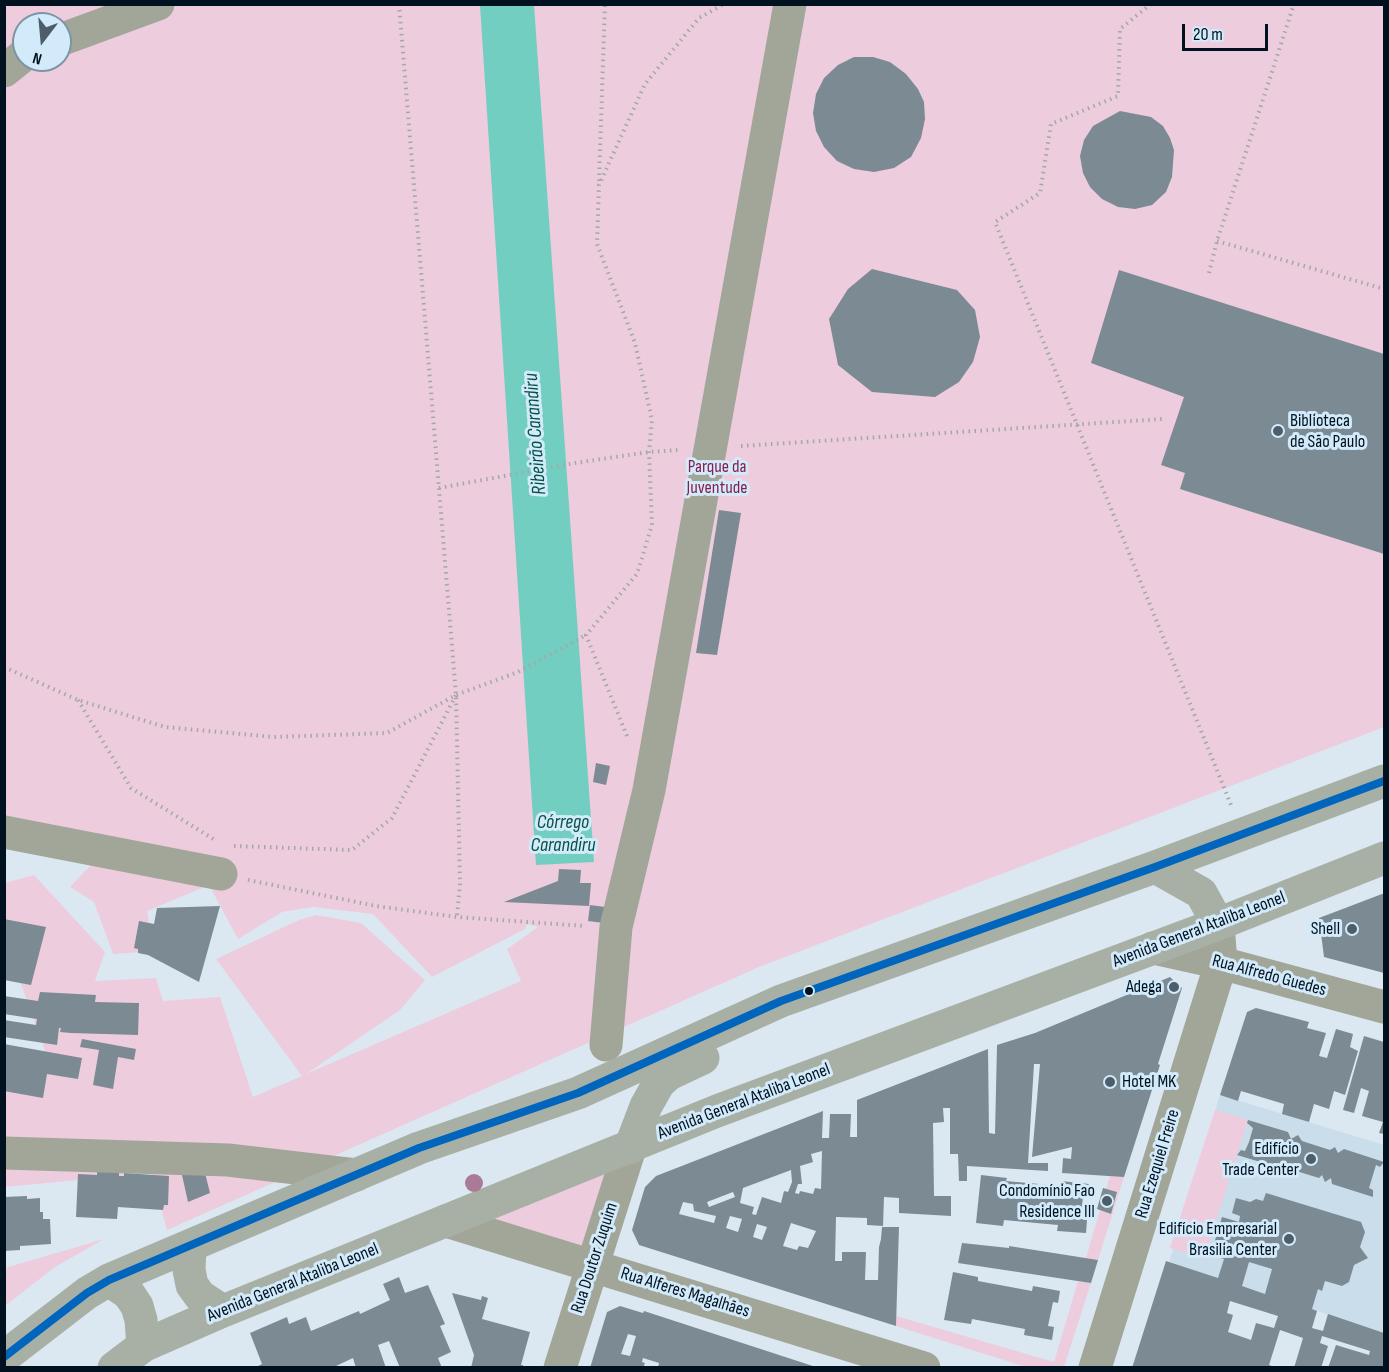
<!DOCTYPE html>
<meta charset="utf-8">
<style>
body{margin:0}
#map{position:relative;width:1389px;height:1372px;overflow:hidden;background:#dbe8f1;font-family:"Sofia Sans Condensed",sans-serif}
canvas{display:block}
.frame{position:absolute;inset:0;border:6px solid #001220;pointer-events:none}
.north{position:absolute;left:12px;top:12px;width:60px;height:60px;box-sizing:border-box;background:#d2eafa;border:2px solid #7e94a3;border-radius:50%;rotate:196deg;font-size:16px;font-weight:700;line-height:24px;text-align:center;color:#001220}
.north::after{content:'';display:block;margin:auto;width:21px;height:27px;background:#4d5d69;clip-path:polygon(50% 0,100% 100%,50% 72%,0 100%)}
.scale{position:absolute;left:1182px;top:24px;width:86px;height:27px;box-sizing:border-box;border:3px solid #001220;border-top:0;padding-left:8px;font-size:18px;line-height:21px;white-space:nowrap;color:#001220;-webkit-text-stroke:4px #d2eafa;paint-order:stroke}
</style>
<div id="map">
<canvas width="1389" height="1372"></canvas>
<div class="frame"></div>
<div class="north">N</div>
<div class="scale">20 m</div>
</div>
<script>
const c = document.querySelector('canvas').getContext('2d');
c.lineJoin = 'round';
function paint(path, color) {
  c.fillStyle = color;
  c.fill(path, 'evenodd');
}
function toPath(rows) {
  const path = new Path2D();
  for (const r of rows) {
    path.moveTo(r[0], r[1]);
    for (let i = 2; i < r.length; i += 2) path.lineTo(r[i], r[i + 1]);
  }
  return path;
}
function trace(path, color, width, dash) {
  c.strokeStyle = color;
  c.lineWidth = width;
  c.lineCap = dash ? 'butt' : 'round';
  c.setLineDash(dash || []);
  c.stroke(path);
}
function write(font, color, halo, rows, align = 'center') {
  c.font = font + ' "Sofia Sans Condensed",sans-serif';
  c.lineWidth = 6;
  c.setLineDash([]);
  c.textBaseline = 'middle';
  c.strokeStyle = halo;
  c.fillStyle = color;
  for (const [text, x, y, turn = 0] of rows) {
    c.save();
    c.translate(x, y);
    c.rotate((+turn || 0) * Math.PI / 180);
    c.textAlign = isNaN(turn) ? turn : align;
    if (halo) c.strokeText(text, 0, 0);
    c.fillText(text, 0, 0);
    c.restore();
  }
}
const built = toPath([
 [1220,1095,1384,1145,1384,1333,1169,1262]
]);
const green = toPath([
 [5,5,1384,5,1384,727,759,967,167,1230,151,1173,5,1187,5,1085,50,1064,5,940,5,883,34,875,105,952,95,981,156,978,163,1001,220,997,253,1097,302,1076,216,959,299,920,316,915,361,923,425,980,400,1010,306,1074,521,981,507,949,538,927,527,924,525,929,432,977,373,914,313,907,282,912,238,939,209,885,147,911,154,951,113,954,94,902,70,887,90,866,88,852,5,842],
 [24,24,60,24,60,60,24,60],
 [1215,1110,1248,1120,1204,1260,1170,1248],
 [620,1159,589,1258,462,1220],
 [1110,1176,1124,1177,1098,1260,1086,1258],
 [104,1239,55,1267,5,1306,5,1268],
 [1078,1281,1091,1283,1064,1367,1026,1367,896,1326,896,1316,1054,1362]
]);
const water = toPath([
 [480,5,534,5,594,862,536,865]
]);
const building = toPath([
 [854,57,873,57,890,62,906,74,918,89,924,102,925,119,921,138,911,157,894,168,874,172,854,169,837,161,824,147,816,131,813,113,816,94,824,78,838,65],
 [1120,111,1151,117,1163,126,1170,138,1174,150,1172,177,1166,192,1152,205,1135,209,1118,207,1102,199,1090,187,1083,173,1080,156,1084,140,1093,126],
 [872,269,957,290,975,310,980,337,973,362,959,382,935,397,872,392,838,365,829,319,848,289],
 [1119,270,1384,354,1384,554,1180,489,1185,473,1161,465,1184,397,1091,363],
 [719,510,741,513,717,655,696,653],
 [596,763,610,766,606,785,593,782],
 [559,869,581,870,580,883,591,883,589,906,504,902,558,881],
 [1382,894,1384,894,1384,973,1324,957,1319,918],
 [590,905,605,907,604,923,588,921],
 [220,906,199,982,148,955,138,953,138,949,134,948,139,921,154,924,157,908],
 [4,919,46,927,31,985,4,980],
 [1170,977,1182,988,1158,1064,1160,1065,1124,1177,1062,1173,1063,1158,1071,1159,1072,1147,1032,1157,1040,1064,1034,1064,1028,1163,1048,1163,1048,1171,967,1166,967,1181,959,1181,958,1154,950,1154,950,1108,943,1108,944,1122,933,1123,934,1196,951,1196,951,1216,899,1213,899,1198,884,1197,883,1226,867,1225,867,1218,836,1217,835,1261,842,1261,842,1252,866,1252,865,1280,878,1280,879,1247,881,1239,882,1227,899,1227,896,1326,639,1245,632,1230,645,1187,656,1176,823,1111,822,1138,829,1138,830,1114,851,1114,850,1137,857,1137,857,1100,988,1049,989,1133,995,1134,997,1045,1035,1033],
 [822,1151,821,1189,815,1188,813,1194,800,1191,799,1194,795,1193,798,1184,802,1184,800,1166,813,1162,811,1154],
 [791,1170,792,1182,788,1192,784,1191,781,1203,762,1197,756,1215,752,1214,754,1207,740,1203,743,1188],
 [733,1192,735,1197,709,1207,707,1202],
 [683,1202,693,1204,694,1211,716,1216,714,1223,679,1214],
 [730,1216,742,1219,738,1232,726,1228],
 [791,1223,816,1231,808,1248,799,1246,797,1250,783,1246],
 [757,1224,767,1227,762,1240,753,1237],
 [40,992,96,995,95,1002,139,1003,138,1035,71,1033,60,1032,61,1028,59,1028,57,1045,4,1037,4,1020,36,1025,37,1019,4,1014,4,996,38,1001],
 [1256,1008,1309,1022,1307,1028,1326,1033,1319,1056,1327,1058,1336,1029,1353,1034,1350,1047,1358,1051,1345,1095,1334,1091,1329,1109,1314,1104,1309,1122,1282,1114,1284,1104,1241,1091,1238,1101,1220,1095,1247,1012],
 [1364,1036,1384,1042,1384,1134,1379,1133,1383,1122,1362,1116,1369,1091,1361,1088,1354,1113,1343,1110],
 [82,1039,136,1049,134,1060,118,1057,113,1089,93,1085,99,1050,80,1047],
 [4,1044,82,1058,78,1079,47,1074,43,1098,4,1091],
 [1248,1120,1288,1132,1291,1139,1298,1135,1302,1141,1330,1150,1335,1147,1338,1153,1344,1149,1384,1162,1380,1167,1376,1165,1369,1188,1373,1190,1373,1197,1332,1184,1331,1178,1325,1182,1322,1175,1319,1178,1293,1170,1293,1168,1287,1170,1284,1164,1277,1167,1237,1155,1241,1150,1245,1151,1249,1142,1253,1128,1247,1123],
 [97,1170,119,1171,119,1176,124,1176,124,1173,169,1176,168,1205,164,1205,163,1210,118,1207,117,1219,76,1217,78,1174,97,1175],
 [205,1173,210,1193,188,1202,182,1175],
 [981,1175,1007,1178,1006,1181,1061,1186,1061,1181,1089,1184,1088,1195,1083,1195,1081,1219,1087,1220,1086,1233,1057,1231,1058,1225,1004,1220,1003,1226,976,1223],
 [1103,1188,1117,1192,1111,1214,1097,1209],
 [1266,1193,1361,1222,1365,1232,1360,1247,1368,1258,1354,1265,1349,1282,1342,1286,1325,1281,1322,1291,1318,1289,1312,1309,1317,1311,1312,1328,1323,1331,1328,1314,1384,1333,1384,1368,1328,1368,1336,1345,1369,1355,1370,1351,1322,1336,1320,1343,1328,1346,1321,1368,1294,1368,1303,1338,1280,1330,1269,1365,1277,1368,1132,1368,1166,1261,1218,1278,1224,1259,1217,1257,1219,1249,1213,1247,1222,1217,1239,1222,1240,1216,1232,1213,1236,1198,1250,1202,1256,1199,1263,1201],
 [1249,1262,1272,1269,1265,1294,1242,1286],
 [1230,1301,1278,1316,1274,1328,1256,1323,1251,1340,1228,1332,1233,1315,1227,1313],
 [27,1196,27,1199,40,1198,40,1212,43,1212,43,1219,50,1219,51,1244,20,1246,20,1250,4,1251,4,1197],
 [962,1243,1009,1248,1009,1246,1098,1260,1091,1283,958,1263],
 [953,1272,978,1277,978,1281,1032,1291,1033,1286,1060,1291,1058,1303,1053,1302,1048,1326,1054,1327,1052,1340,1024,1335,1025,1329,972,1319,971,1324,944,1320],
 [399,1277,405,1293,428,1285,445,1324,440,1326,451,1352,438,1358,442,1368,400,1368,389,1341,378,1345,386,1368,356,1368,353,1358,336,1366,337,1368,254,1368,262,1364,250,1333,287,1317,289,1324,306,1317,311,1331,359,1311,360,1314,390,1300,383,1284],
 [452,1293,481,1300,482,1296,488,1298,482,1319,530,1332,521,1365,523,1365,523,1368,471,1368,474,1355],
 [620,1306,643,1313,644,1311,819,1368,658,1368,659,1363,643,1358,642,1362,645,1363,643,1368,590,1368,607,1312],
 [628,1334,636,1336,630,1356,621,1354]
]);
const path = toPath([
 [399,4,456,695,460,884,457,917],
 [1151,4,1120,29,1118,96,1051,124,1040,193,995,222,1231,805],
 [599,181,605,4],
 [1217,241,1384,289],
 [1209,273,1217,241,1294,4],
 [741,446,1162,419],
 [439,488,575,463,649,452,679,450],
 [4,667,78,700,165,727,274,737,387,733,456,695,518,672,586,635],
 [78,700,131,788,215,840],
 [627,736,586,635,637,574,652,525,649,452,652,420,635,343,597,244,599,185,645,84,699,18,724,4],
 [234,846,352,850,392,818,456,695],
 [248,880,376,906,457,917,585,926]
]);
const minor = toPath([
 [60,40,158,4],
 [4,71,24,55],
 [4,832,221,874],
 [1153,948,1221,963,1384,1007],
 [606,1045,616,927,649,790,790,4],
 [4,1153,228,1160,356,1175],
 [446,1221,924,1368],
 [560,1368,630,1148],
 [1095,1368,1221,963,1218,924]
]);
const major = toPath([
 [1155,867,1201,893,1218,924],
 [630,1148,646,1106,659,1083,669,1074,703,1058],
 [190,1247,189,1270,192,1285,200,1296,223,1311],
 [109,1280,129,1294,137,1306,141,1320,143,1346],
 [4,1357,87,1293,109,1280,419,1148,578,1093,781,1001,1155,867,1384,781],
 [114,1368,143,1346,223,1311,717,1111,1218,924,1384,858]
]);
const bus1 = toPath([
 [4,1357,87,1293,109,1280,419,1148,578,1093,781,1001,1155,867,1384,781]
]);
const trees = [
 [474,1183]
];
const markers = [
 [1278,431,6,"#4d5d69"],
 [1352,929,6,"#4d5d69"],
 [1174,987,6,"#4d5d69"],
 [809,991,5,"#001220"],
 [1110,1082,6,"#4d5d69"],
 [1311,1159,6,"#4d5d69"],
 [1107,1201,6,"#4d5d69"],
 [1289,1239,6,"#4d5d69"]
];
const poiNames = [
 ["Biblioteca",1290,421,"left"],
 ["de São Paulo",1290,442,"left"],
 ["Shell",1340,929],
 ["Adega",1162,987],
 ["Hotel MK",1122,1082,"left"],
 ["Edifício",1299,1149],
 ["Trade Center",1299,1170],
 ["Condomínio Fao",1095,1191],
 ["Residence III",1095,1212],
 ["Edifício Empresarial",1277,1229],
 ["Brasilia Center",1277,1250]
];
const parkNames = [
 ["Parque da",717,467],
 ["Juventude",717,488]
];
const streetNames = [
 ["Avenida General Ataliba Leonel",1199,930,-21],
 ["Rua Alfredo Guedes",1269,976,15],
 ["Avenida General Ataliba Leonel",744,1102,-21],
 ["Rua Ezequiel Freire",1158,1164,-73],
 ["Rua Doutor Zuquim",595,1258,-72],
 ["Avenida General Ataliba Leonel",293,1283,-22],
 ["Rua Alferes Magalhães",685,1293,17]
];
const waterNames = [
 ["Ribeirão Carandiru",536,434,-94],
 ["Córrego",563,823],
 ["Carandiru",563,846]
];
paint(built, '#c9ddeb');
paint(green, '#edccdd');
paint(water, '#72cec0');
paint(building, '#7c8a94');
trace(path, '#a3a9a4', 4, [1.5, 4.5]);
trace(minor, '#a1a699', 33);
trace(major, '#a8b0a6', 33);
trace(bus1, '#0065bd', 8);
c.fillStyle = '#ab7a97';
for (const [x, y] of trees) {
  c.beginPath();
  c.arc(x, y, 9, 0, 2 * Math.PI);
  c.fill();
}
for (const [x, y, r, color] of markers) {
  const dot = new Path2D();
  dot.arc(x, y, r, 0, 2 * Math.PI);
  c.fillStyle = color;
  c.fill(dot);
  trace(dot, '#d2eafa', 2);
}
write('18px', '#001220', '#d2eafa', poiNames, 'right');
write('18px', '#84204d', '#d2eafa', parkNames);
write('18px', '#001220', '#d2eafa', streetNames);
write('italic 20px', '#055145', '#d2eafa', waterNames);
</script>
